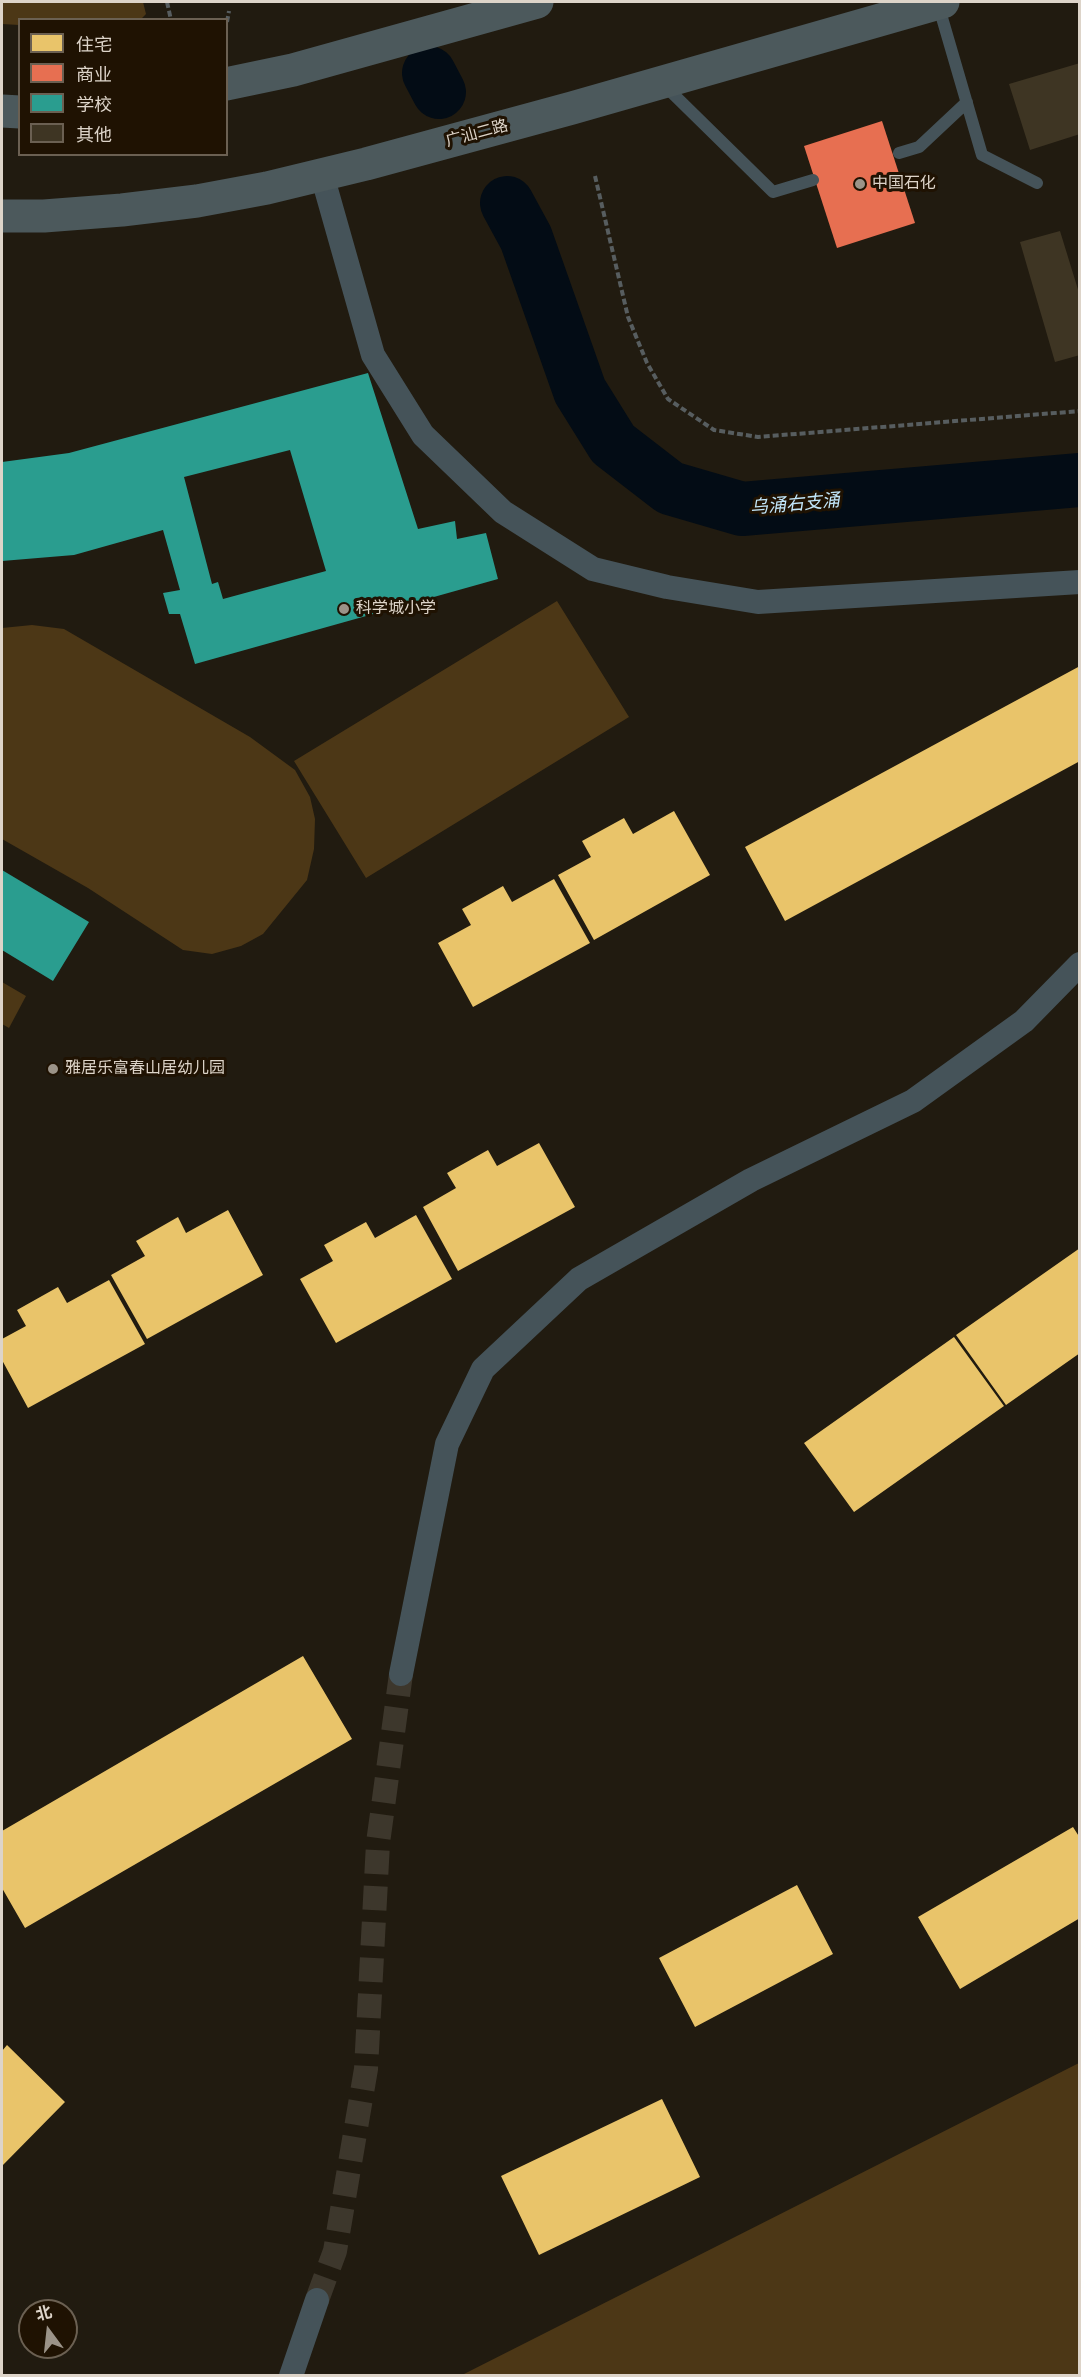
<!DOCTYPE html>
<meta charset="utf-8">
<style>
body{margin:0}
#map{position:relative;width:1081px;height:2377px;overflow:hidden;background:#211b10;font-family:"Varela Round","Noto Sans SC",sans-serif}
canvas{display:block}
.frame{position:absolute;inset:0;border:3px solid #ddd4c9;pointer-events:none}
.legend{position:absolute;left:18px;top:18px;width:210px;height:138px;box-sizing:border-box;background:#1f1202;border:2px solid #6b6052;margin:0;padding:8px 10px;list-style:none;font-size:18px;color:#ddd4c9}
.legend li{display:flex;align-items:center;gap:12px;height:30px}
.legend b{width:30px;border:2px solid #6b6052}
.north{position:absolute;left:18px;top:2299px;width:60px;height:60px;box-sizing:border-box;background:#1f1202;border:2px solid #6b6052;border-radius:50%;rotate:345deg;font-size:16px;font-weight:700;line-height:24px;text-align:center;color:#ddd4c9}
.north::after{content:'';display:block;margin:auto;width:21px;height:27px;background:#9b9388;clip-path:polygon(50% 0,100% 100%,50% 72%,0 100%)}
</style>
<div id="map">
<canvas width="1081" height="2377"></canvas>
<div class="frame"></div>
<ul class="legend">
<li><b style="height:16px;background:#e9c46a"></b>住宅</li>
<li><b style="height:16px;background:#e76f51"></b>商业</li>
<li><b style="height:16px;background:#2a9d8f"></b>学校</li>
<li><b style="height:16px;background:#3e3523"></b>其他</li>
</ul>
<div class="north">北</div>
</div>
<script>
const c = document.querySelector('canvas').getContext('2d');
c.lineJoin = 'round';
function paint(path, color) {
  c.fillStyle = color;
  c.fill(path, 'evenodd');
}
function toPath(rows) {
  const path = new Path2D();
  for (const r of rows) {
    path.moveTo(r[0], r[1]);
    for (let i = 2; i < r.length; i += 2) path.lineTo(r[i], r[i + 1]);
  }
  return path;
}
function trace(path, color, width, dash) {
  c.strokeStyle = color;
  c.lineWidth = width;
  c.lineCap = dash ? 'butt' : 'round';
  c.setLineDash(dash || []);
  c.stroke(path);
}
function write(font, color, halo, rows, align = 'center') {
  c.font = font + ' "Varela Round","Noto Sans SC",sans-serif';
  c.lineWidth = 6;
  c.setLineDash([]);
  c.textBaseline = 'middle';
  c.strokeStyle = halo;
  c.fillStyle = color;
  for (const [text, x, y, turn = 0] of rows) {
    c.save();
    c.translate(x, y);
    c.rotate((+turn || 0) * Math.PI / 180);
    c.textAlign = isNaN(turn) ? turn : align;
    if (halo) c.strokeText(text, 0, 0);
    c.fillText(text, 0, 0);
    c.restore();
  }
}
const green = toPath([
 [2,2,143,2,146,14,141,19,20,20,19,25,2,24],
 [557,601,629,717,366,878,294,761],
 [32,625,64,629,250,737,295,770,310,797,315,819,314,849,307,880,263,934,241,946,212,954,183,950,88,888,2,839,2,628],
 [2,982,26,996,9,1028,2,1024],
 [1079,2063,1079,2375,462,2375]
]);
const homes = toPath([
 [1080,666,1080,761,785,921,745,847],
 [674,811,710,875,594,940,558,875,591,857,582,841,624,818,633,834],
 [554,879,590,943,473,1007,438,943,471,925,462,909,503,886,512,902],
 [539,1143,575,1207,458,1271,423,1207,456,1188,447,1173,488,1150,497,1166],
 [228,1210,263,1275,147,1339,111,1275,145,1256,136,1241,178,1217,186,1233],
 [416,1215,452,1279,336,1343,300,1279,333,1261,324,1245,366,1222,375,1238],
 [1080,1248,1080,1353,1006,1405,956,1335],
 [109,1280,145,1344,28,1408,2,1360,2,1339,26,1326,17,1310,58,1287,67,1303],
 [954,1337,1004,1406,854,1512,804,1443],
 [303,1656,352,1739,25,1928,2,1888,2,1831],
 [1073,1827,1080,1838,1080,1918,960,1989,918,1917],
 [797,1885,833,1954,695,2027,659,1958],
 [7,2045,65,2102,2,2166,2,2051],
 [662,2099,700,2177,539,2255,501,2176]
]);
const shops = toPath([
 [882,121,915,223,837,248,804,146]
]);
const schools = toPath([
 [368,373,418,529,455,521,457,539,486,533,498,579,195,664,180,614,169,614,163,593,180,590,163,530,74,555,2,561,2,462,69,453],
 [290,450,326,571,223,599,218,582,212,584,184,477],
 [2,870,89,922,53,981,2,950]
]);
const river = toPath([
 [429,73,439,92],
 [507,203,526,238,580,391,613,444,670,488,742,509,1080,480]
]);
const building = toPath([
 [1080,63,1080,134,1030,150,1009,84],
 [1060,231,1080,296,1080,355,1055,362,1020,242]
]);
const streetTunnel = toPath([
 [317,2300,335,2251,366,2069,378,1843,401,1674]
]);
const path = toPath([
 [167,2,171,20],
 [227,22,229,11],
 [595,176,628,317,647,363,668,399,714,430,758,437,1080,411]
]);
const lane = toPath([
 [938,4,982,155,1037,183],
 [664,85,773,192,813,180],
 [899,153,919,147,967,102]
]);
const street = toPath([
 [322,175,373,355,423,435,503,512,593,569,667,587,758,602,1080,582],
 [401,1674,447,1444,483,1369,579,1279,751,1180,913,1101,1024,1021,1080,964],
 [291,2376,317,2300]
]);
const highway = toPath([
 [226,84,293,70,537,2],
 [2,111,20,112],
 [2,216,44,216,122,210,197,201,267,188,366,164,572,108,943,2]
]);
const markers = [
 [860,184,6,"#9b9388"],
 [344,609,6,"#9b9388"],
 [53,1069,6,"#9b9388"]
];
const streetNames = [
 ["广汕二路",477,134,-15]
];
const poiNames = [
 ["中国石化",872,184],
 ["科学城小学",356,609],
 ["雅居乐富春山居幼儿园",65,1069]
];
const waterNames = [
 ["乌涌右支涌",795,505,-5]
];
paint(green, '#4c3716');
paint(homes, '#e9c46a');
paint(shops, '#e76f51');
paint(schools, '#2a9d8f');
trace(river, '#030c15', 54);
paint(building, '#3e3523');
trace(streetTunnel, '#3d372c', 24, [24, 12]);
trace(path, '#575d5f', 4, [6, 3]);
trace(lane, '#455359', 12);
trace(street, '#455359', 24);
trace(highway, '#4c595c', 33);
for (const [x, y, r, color] of markers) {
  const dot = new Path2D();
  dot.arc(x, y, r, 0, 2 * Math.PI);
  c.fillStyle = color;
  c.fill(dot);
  trace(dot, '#1f1202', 2);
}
write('16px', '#ddd4c9', '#1f1202', streetNames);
write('16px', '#ddd4c9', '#1f1202', poiNames, 'left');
write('italic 18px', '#c2e7fb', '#1f1202', waterNames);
</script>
